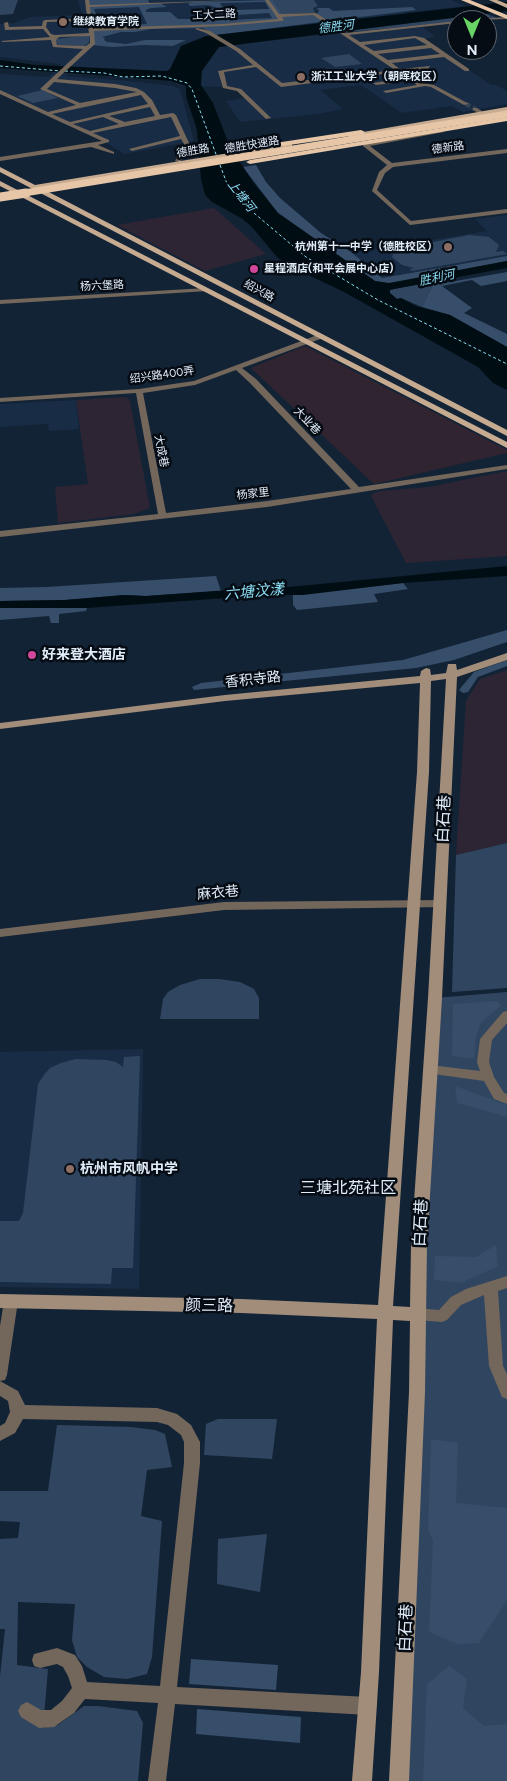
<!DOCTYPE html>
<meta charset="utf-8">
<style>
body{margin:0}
#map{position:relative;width:507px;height:1781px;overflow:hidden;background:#132336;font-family:Figtree,sans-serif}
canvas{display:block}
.north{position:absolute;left:447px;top:10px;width:50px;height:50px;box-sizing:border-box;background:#060c14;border:1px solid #5e6670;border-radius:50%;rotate:180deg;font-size:14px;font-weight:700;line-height:20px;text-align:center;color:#e1ecf9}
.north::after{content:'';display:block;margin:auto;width:18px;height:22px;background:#68d465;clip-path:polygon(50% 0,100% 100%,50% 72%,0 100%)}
</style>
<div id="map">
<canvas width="507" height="1781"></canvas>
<div class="north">N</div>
</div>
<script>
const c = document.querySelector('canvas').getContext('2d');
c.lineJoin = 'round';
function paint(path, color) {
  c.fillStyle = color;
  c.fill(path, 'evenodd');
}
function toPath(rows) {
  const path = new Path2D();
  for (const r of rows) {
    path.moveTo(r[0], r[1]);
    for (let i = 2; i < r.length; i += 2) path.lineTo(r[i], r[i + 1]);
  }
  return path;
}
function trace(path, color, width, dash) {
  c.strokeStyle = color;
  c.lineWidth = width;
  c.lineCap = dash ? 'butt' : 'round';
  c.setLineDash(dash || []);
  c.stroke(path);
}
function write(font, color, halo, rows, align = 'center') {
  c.font = font + ' Figtree,"Noto Sans SC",sans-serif';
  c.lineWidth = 5;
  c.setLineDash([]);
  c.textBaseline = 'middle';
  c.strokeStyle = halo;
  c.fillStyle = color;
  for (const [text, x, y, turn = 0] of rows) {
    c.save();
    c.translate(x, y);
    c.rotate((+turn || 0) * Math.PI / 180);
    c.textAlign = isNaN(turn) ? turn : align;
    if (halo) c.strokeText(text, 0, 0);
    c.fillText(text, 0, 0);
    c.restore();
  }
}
const commercial = toPath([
 [214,208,266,254,205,271,117,225],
 [125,397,129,399,130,402,150,508,134,514,58,523,55,487,88,484,76,400],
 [507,471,507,556,406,563,371,496,374,493,381,491,429,487],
 [507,670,507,843,456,855,466,701,480,679]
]);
const industrial = toPath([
 [305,346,507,450,507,453,374,484,251,368]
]);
const built = toPath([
 [78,0,451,0,466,6,404,13,436,37,424,39,491,85,496,85,507,91,507,104,463,112,452,106,402,113,361,85,320,90,343,109,318,114,240,122,226,101,246,98,239,90,225,87,182,86,172,82,152,79,67,74,67,76,129,81,173,86,180,89,194,141,124,154,104,141,0,94,0,74,49,77,61,64,0,57,0,24,14,23,30,17,82,15],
 [507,215,507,256,382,278,352,253,487,231,475,219],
 [76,400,79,429,49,431,48,424,0,427,0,404],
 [143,1049,139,1289,0,1287,0,1052]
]);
const green = toPath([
 [0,0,18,0,13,14,0,15],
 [273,0,314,0,318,6,313,8,315,13,283,14],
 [487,14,497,18,349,32,346,31],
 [90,35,89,42,85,46,58,45,55,39],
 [349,54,362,64,335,67,321,58],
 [43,90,58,98,33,103,17,96],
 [469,235,489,237,499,245,496,252,503,251,507,254,412,271,410,269,414,268,402,265,392,257,394,252,402,248],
 [426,283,433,285,422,307,401,298,397,299,390,293,390,290,394,289],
 [507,843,507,988,452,992,456,855],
 [200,979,219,979,240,982,254,989,259,998,259,1019,160,1019,163,999,168,992,180,985],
 [507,992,507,1781,399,1781,435,998],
 [140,1056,133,1268,112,1268,111,1284,0,1282,0,1221,19,1221,23,1213,38,1084,44,1075,50,1068,61,1063,76,1059,107,1060,116,1062,123,1067,124,1057],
 [218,1419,277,1419,272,1459,204,1455,206,1424],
 [57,1425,131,1427,155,1430,165,1434,172,1467,147,1470,141,1516,162,1521,152,1657,147,1674,127,1679,104,1677,87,1667,77,1657,72,1640,75,1604,18,1602,17,1665,48,1669,43,1728,58,1725,84,1706,98,1706,137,1711,143,1723,138,1781,0,1781,0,1677,5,1629,0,1629,0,1539,18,1538,20,1522,0,1521,0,1491,48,1491],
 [267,1534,260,1592,217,1584,218,1539]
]);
const forest = toPath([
 [87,0,148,0,150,4,160,3,167,7,151,8,146,10,146,12,170,12,178,19,194,19,197,13,195,11,218,8,208,5,190,6,188,3,193,2,273,0,284,16,317,14,319,11,317,8,329,8,333,11,412,7,416,10,217,35,202,28,151,29,135,32,121,32,102,37,105,38,104,40,107,42,126,44,145,40,186,40,173,46,144,45,112,47,91,45],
 [265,2,269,9,234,10,237,15,269,13,272,18,229,20,220,3],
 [139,7,147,24,101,26,94,9],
 [256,165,266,182,280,198,321,233,351,252,382,278,507,256,507,261,389,284,375,281,278,213,243,167],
 [507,272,507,281,481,286,472,280,442,286,472,308,464,313,507,334,507,347,450,315,422,307,433,285],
 [216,576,221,591,146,596,124,595,65,600,0,601,0,588,47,587],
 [403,583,408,589,374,594,378,602,297,610,293,605,293,595],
 [70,607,87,608,86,611,59,614,59,623,51,623,49,616,0,620,0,608],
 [507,630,507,642,454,660,416,668,194,690,192,687,201,683,403,660],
 [507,660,507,666,478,677,468,692,463,693,459,690,474,672],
 [497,1001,501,1006,481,1022,476,1037,474,1059,452,1056,453,1004],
 [455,1086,507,1105,507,1117,457,1103],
 [496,1245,498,1266,461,1283,434,1280,435,1256,476,1257],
 [431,1439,458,1443,456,1503,507,1508,507,1600,479,1643,457,1644,429,1632,433,1540,428,1529],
 [191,1659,278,1665,276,1690,189,1684],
 [449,1666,467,1679,463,1708,484,1726,507,1724,507,1781,423,1781,427,1684],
 [197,1709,301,1717,300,1743,196,1734]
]);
const water = toPath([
 [507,2,507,11,219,47,202,71,201,85,213,103,230,147,253,182,278,213,375,281,389,283,507,261,507,268,394,289,390,290,390,293,397,299,401,298,416,306,450,315,507,347,507,390,493,383,478,367,344,292,292,267,277,257,251,226,241,218,212,202,205,195,201,179,197,130,186,96,186,86,170,81,148,79,0,68,0,60,36,65,167,71,170,69,181,46,206,36],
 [507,566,507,576,403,583,303,595,268,595,87,608,0,608,0,601,65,600,124,595,146,596,229,590,254,586,289,587]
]);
const ferry = toPath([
 [0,66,61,71],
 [65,71,104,73,123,77,162,76,187,83,192,89,217,157],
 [220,165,229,189,235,197,306,257,378,300,507,364]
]);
const streetTunnel = toPath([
 [466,104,475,109]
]);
const street = toPath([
 [85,0,89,0,90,5,237,0,90,7,93,28,223,24,278,19,265,0,269,0,279,14,316,13,346,33,457,21,457,23,349,35,360,42,415,36,424,38,469,69,469,71,465,71,444,57,392,63,400,69,430,66,428,69,404,71,422,83,434,85,469,104,464,105,431,87,425,86,386,93,383,91,417,85,411,81,376,85,373,83,407,78,399,72,281,87,256,67,224,72,227,86,241,89,271,118,266,119,237,91,223,88,218,71,253,65,236,51,206,33,195,29,197,28,210,31,240,49,282,83,395,70,313,15,282,17,284,20,282,21,223,26,94,31,95,44,57,79,115,84,136,88,144,92,152,100,160,115,173,113,176,115,190,145,181,152,183,158,180,162,175,161,177,158,175,151,184,144,181,139,132,151,129,149,180,136,171,117,93,133,109,140,109,142,98,145,114,152,114,154,91,147,0,161,0,157,102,141,0,94,0,90,48,112,76,105,40,89,83,49,53,47,51,40,3,42,1,41,50,37,43,29,5,30,4,23,8,22,9,27,42,26,43,21,45,20,87,18,85,0],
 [87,21,89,33,55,35,51,34,46,27,47,22,87,21],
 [90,36,90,43,86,46,57,45,56,40,59,37,90,36],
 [415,38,427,45,374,51,364,45,415,38],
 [431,48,440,54,388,60,378,54,431,48],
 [54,82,115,88,137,92,80,103,47,89,54,82],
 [141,95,148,104,70,122,52,114,141,95],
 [150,107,155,116,125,122,109,116,150,107],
 [103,117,119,124,90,131,73,124,103,117],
 [507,17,507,19,475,20,477,19,507,17],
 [473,108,477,108,485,113,480,114,473,110,473,108],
 [442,129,444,132,370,146,392,163,507,149,507,153,393,167,385,173,377,190,411,221,507,209,507,213,410,225,372,191,379,172,387,165,363,146,363,144,442,129],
 [206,288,208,289,208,291,0,304,0,300,206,288],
 [320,334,324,336,323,338,242,368,256,379,359,487,507,465,507,469,267,507,0,537,0,531,158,514,136,393,0,402,0,398,139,389,194,381,320,334],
 [236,370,250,383,351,489,267,501,166,513,143,393,195,385,236,370],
 [440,900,444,901,446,904,444,907,224,910,0,937,0,929,224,902,440,900],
 [507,1011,507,1023,492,1040,489,1062,494,1077,504,1093,507,1094,507,1104,494,1099,484,1081,426,1073,424,1070,426,1067,430,1065,480,1071,477,1062,480,1039,503,1012,507,1011],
 [507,1276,507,1288,498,1291,503,1366,507,1374,507,1399,502,1397,489,1366,484,1295,461,1305,447,1320,442,1322,417,1320,412,1318,410,1314,412,1310,417,1308,439,1310,451,1297,466,1289,507,1276],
 [11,1295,16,1297,18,1301,7,1375,5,1380,0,1381,18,1391,25,1405,157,1408,177,1414,191,1425,200,1442,200,1463,177,1687,368,1697,374,1700,377,1706,374,1712,368,1715,175,1704,166,1781,148,1781,158,1703,85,1699,74,1713,54,1727,39,1728,21,1717,18,1711,21,1705,27,1702,41,1710,51,1710,62,1701,72,1688,68,1676,63,1667,57,1664,40,1668,34,1666,32,1660,34,1654,57,1648,75,1655,82,1666,87,1682,160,1686,184,1463,184,1442,181,1435,168,1425,157,1422,23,1419,15,1433,0,1441,0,1426,5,1423,10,1412,8,1401,0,1396,0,1326,4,1301,6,1297,11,1295]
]);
const secondary = toPath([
 [507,653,507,660,457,677,442,998,427,1245,425,1392,409,1781,389,1781,409,1392,410,1321,393,1320,379,1672,372,1781,352,1781,361,1672,377,1319,241,1313,0,1308,0,1294,241,1299,378,1305,417,772,420,683,225,701,0,729,0,723,225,695,420,676,421,671,426,668,430,669,431,675,446,673,448,664,456,664,457,670,507,653],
 [446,679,428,998,411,1245,410,1307,393,1306,429,772,431,681,446,679]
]);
const primary = toPath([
 [489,0,497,0,507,4,507,8,489,0],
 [507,107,507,111,349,137,346,135,507,107],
 [290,143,292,144,292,146,41,188,507,430,507,436,0,172,0,167,35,185,290,143],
 [0,181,507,442,507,448,0,186,0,181]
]);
const highway = toPath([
 [461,0,470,0,507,15,507,19,461,0],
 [507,117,507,121,250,164,246,162,250,160,507,117],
 [361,130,365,132,364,134,242,152,238,150,242,148,361,130]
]);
const highwayBridgeFar1 = toPath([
 [18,194,507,114]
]);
const highwayBridge = toPath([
 [0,197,26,193]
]);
const markers = [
 [63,22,5,"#8d6e63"],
 [301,77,5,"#8d6e63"],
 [448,247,5,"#8d6e63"],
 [254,269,5,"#d1479c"],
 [32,655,5,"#d1479c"],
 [70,1169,5,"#8d6e63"]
];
const farStreetnames = [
 ["工大二路",214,15,-3],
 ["德胜快速路",252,145,-9],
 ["德新路",448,148,-7],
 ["德胜路",193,151,-10],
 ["杨六堡路",102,286,-3],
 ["绍兴路",259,291,28],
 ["绍兴路400弄",162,375,-8],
 ["大业巷",307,421,46],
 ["大成巷",161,451,79],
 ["杨家里",253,494,-6]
];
const farPoinames = [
 ["继续教育学院",73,22],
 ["浙江工业大学（朝晖校区）",311,77],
 ["杭州第十一中学（德胜校区）",438,247,"right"],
 ["星程酒店(和平会展中心店)",264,269]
];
const farWaternames = [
 ["德胜河",336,27,-7],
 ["上塘河",241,196,52],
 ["胜利河",437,278,-12]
];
const poiNames = [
 ["好来登大酒店",42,655],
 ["杭州市风帆中学",80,1169]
];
const streetNames = [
 ["香积寺路",253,680,-6],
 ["麻衣巷",218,893,-5]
];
const waterNames = [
 ["六塘汶漾",254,592,-5]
];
const nearStreetnames = [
 ["白石巷",444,819,-87],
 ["白石巷",421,1223,-87],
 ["颜三路",209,1306,1],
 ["白石巷",406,1628,-87]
];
const quarterNames = [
 ["三塘北苑社区",348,1188]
];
paint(commercial, '#2e2534');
paint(industrial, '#312431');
paint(built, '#182c45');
paint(green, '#304660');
paint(forest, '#364e6a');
paint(water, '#000e13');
trace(ferry, '#8bdef3', 1, [3, 2.5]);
trace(streetTunnel, '#324153', 5, [5, 2.5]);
paint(street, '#73665a');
paint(secondary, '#a18d79');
paint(primary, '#c6ab91');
paint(highway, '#e6c6a6');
trace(highwayBridgeFar1, '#e6c6a6', 7);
trace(highwayBridge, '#e6c6a6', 9);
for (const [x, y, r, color] of markers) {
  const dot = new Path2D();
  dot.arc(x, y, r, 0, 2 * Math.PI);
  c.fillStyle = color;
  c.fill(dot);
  trace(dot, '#060c14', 2);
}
write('11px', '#e1ecf9', '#060c14', farStreetnames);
write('bold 11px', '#e1ecf9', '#060c14', farPoinames, 'left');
write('italic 12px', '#8bdef3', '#060c14', farWaternames);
write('bold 14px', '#e1ecf9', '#060c14', poiNames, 'left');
write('14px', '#e1ecf9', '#060c14', streetNames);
write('italic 15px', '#8bdef3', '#060c14', waterNames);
write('16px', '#e1ecf9', '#060c14', nearStreetnames);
write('16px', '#e1ecf9', '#060c14', quarterNames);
</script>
